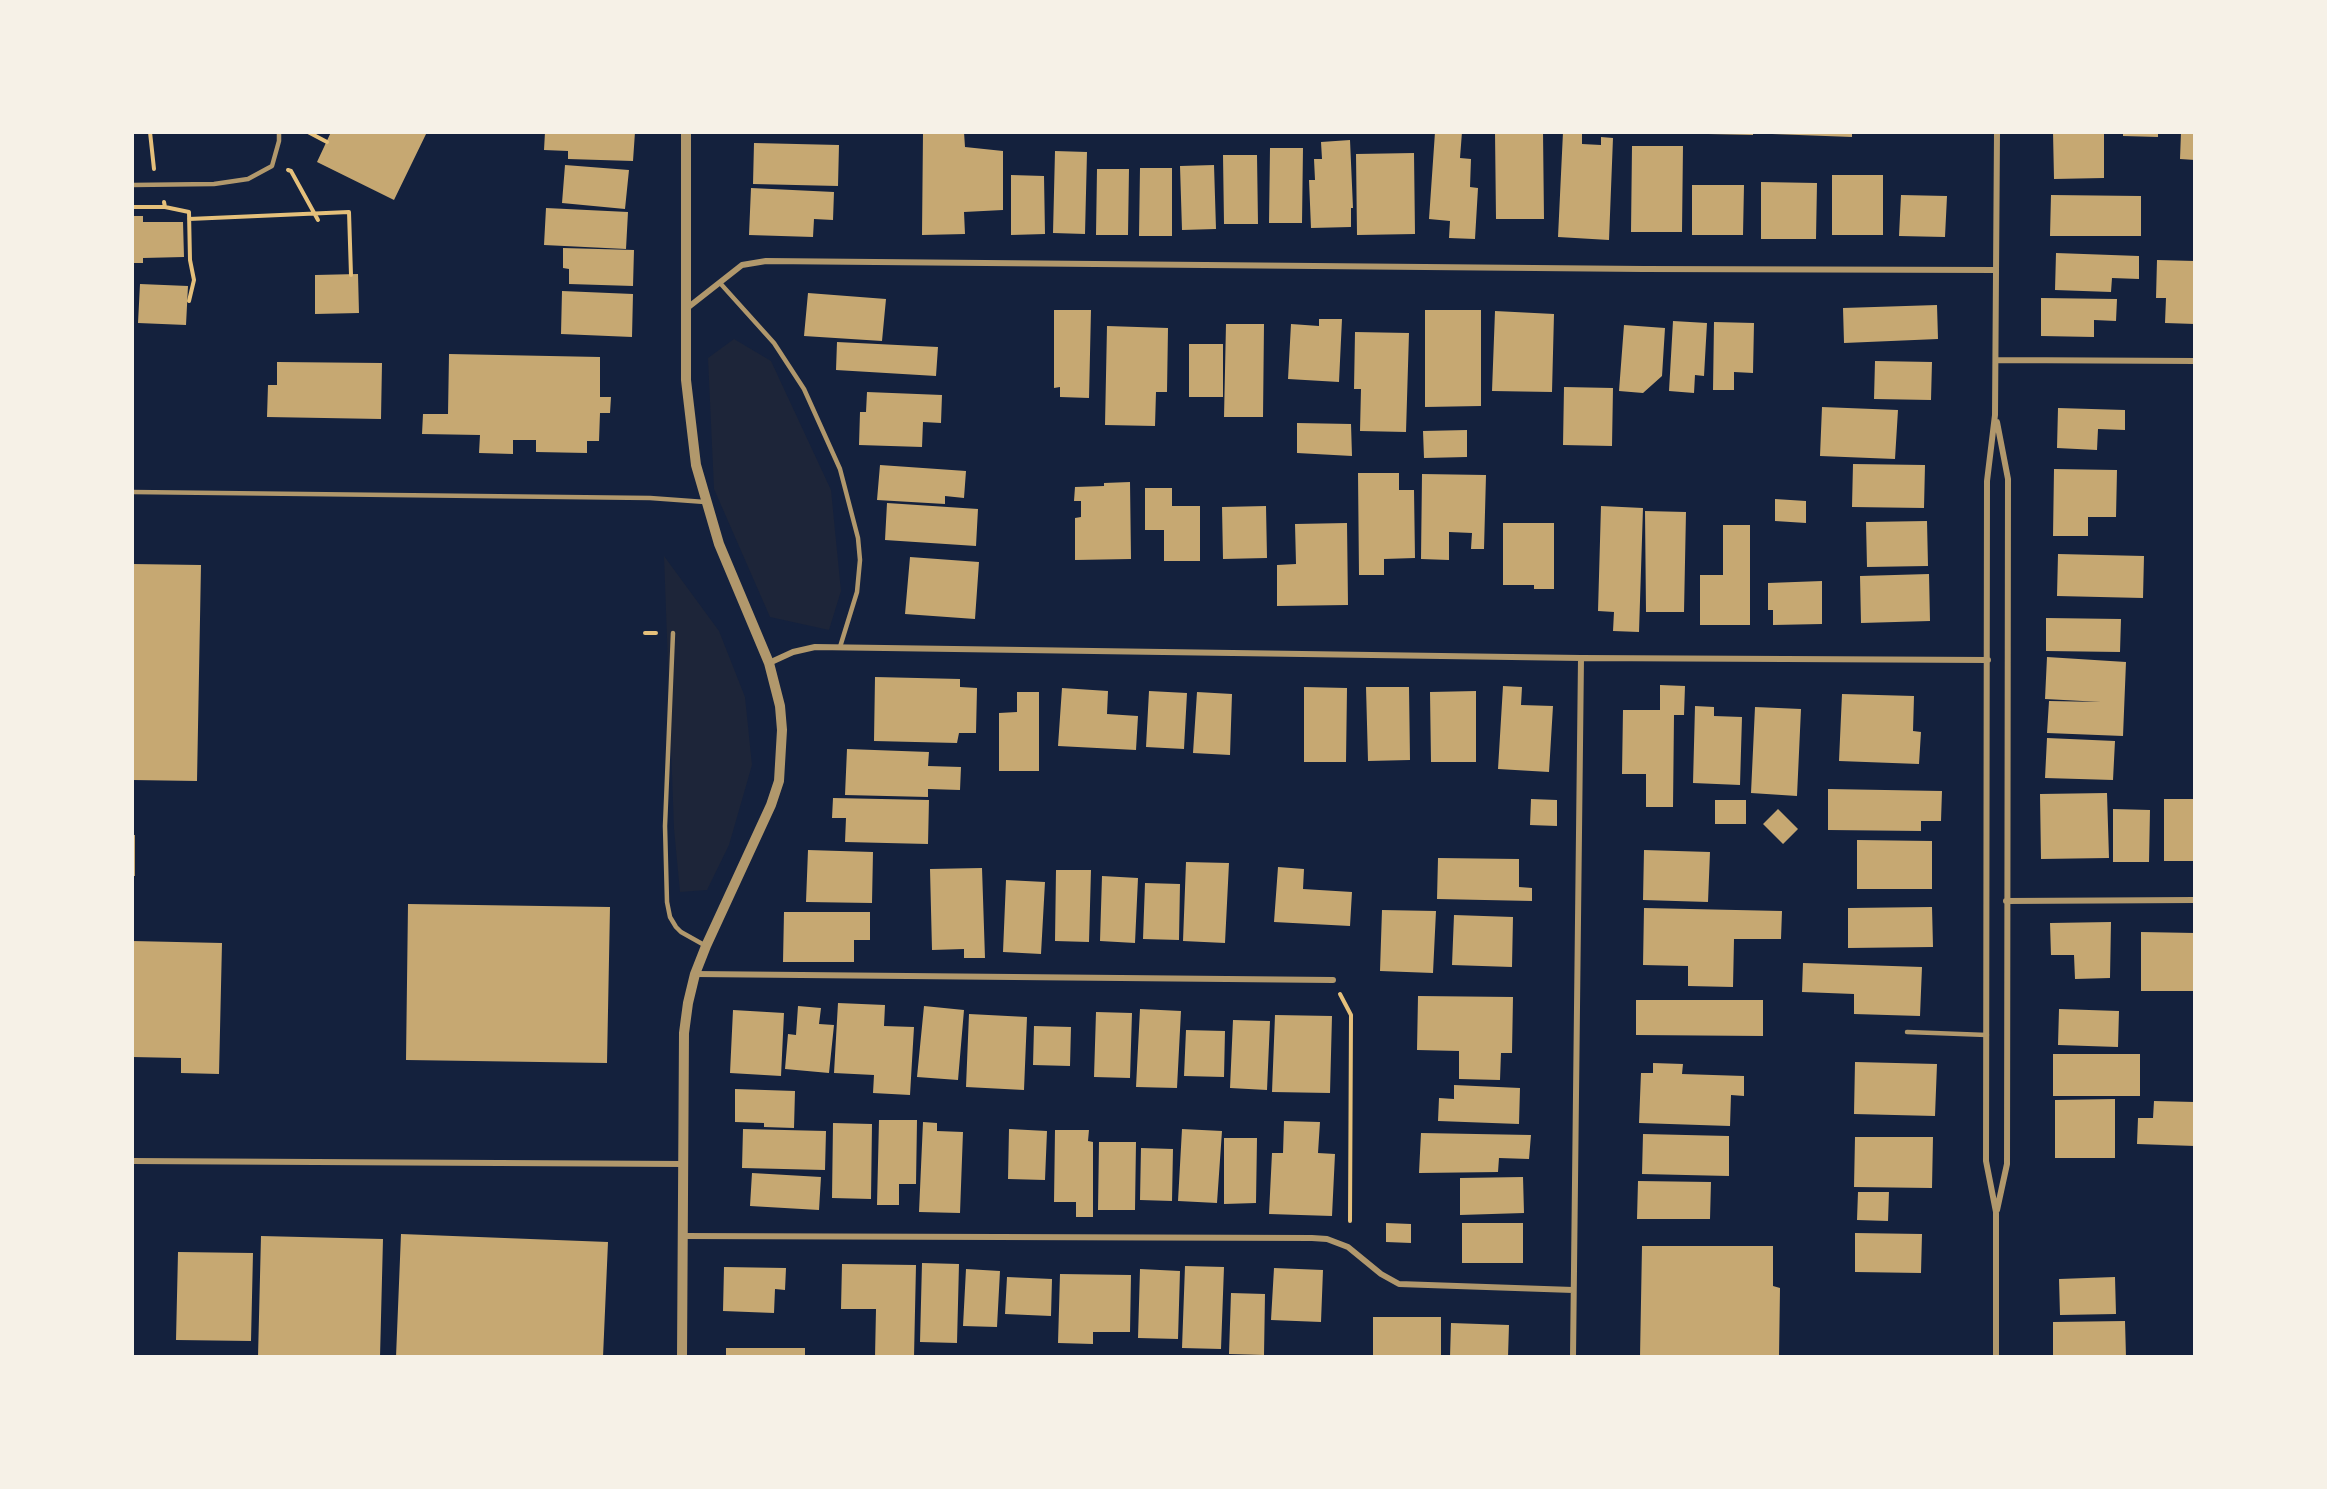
<!DOCTYPE html>
<style>
body{margin:0}
#map{position:relative;width:2327px;height:1489px;overflow:hidden;background:#14213d;font-family:"Fira Sans Condensed",sans-serif}
canvas{display:block}
.frame{position:absolute;inset:0;border:134px solid #f6f1e7;pointer-events:none}
</style>
<div id="map">
<canvas width="2327" height="1489"></canvas>
<div class="frame"></div>
</div>
<script>
const c = document.querySelector('canvas').getContext('2d');
c.lineJoin = 'round';
function paint(path, color) {
  c.fillStyle = color;
  c.fill(path, 'evenodd');
}
function toPath(rows) {
  const path = new Path2D();
  for (const r of rows) {
    path.moveTo(r[0], r[1]);
    for (let i = 2; i < r.length; i += 2) path.lineTo(r[i], r[i + 1]);
  }
  return path;
}
function trace(path, color, width, dash) {
  c.strokeStyle = color;
  c.lineWidth = width;
  c.lineCap = dash ? 'butt' : 'round';
  c.setLineDash(dash || []);
  c.stroke(path);
}
const green = toPath([
 [734,339,771,361,831,490,841,591,829,630,770,617,714,489,708,358],
 [664,556,719,631,745,697,752,765,729,845,707,890,680,892,674,829]
]);
const building = toPath([
 [331,132,427,132,394,200,317,162],
 [545,132,635,132,633,161,568,159,568,151,544,150],
 [923,132,964,132,965,147,1003,151,1003,210,964,212,965,234,922,235],
 [1435,132,1462,132,1460,158,1471,159,1470,187,1478,188,1475,239,1449,238,1450,221,1429,219],
 [1495,132,1543,132,1544,219,1496,219],
 [1563,132,1582,132,1582,144,1601,145,1601,137,1613,138,1609,240,1558,237],
 [1708,132,1753,132,1753,135,1708,134],
 [1772,132,1852,132,1852,137,1772,134],
 [2053,132,2104,132,2104,178,2054,179],
 [2123,132,2158,132,2158,137,2123,136],
 [2181,132,2195,132,2195,160,2180,159],
 [1350,140,1353,208,1351,208,1351,227,1311,228,1309,180,1315,180,1314,159,1322,159,1321,142],
 [754,143,839,145,838,186,753,184],
 [1632,146,1683,146,1682,232,1631,232],
 [1270,148,1303,148,1302,223,1269,223],
 [1055,151,1087,152,1085,234,1053,233],
 [1414,153,1415,234,1357,235,1356,154],
 [1223,155,1257,155,1258,224,1224,224],
 [565,165,629,170,625,209,562,203],
 [1214,165,1216,229,1182,230,1180,166],
 [1140,168,1172,168,1172,236,1139,236],
 [1097,169,1129,169,1128,235,1096,235],
 [1011,175,1044,176,1045,234,1011,235],
 [1832,175,1883,175,1883,235,1832,235],
 [1761,182,1817,183,1816,239,1761,239],
 [1692,185,1744,185,1743,235,1692,235],
 [751,188,834,192,833,220,814,219,813,237,749,235],
 [1901,195,1947,196,1945,237,1899,236],
 [2051,195,2141,196,2141,236,2050,236],
 [546,208,628,212,626,249,544,245],
 [132,216,143,216,143,222,183,222,184,257,143,258,143,263,132,263],
 [563,248,634,250,633,286,569,284,569,269,563,268],
 [2056,253,2139,256,2139,279,2112,278,2111,292,2055,290],
 [2157,260,2195,261,2195,324,2165,323,2166,298,2156,298],
 [358,274,359,313,315,314,315,275],
 [140,284,188,286,186,325,138,323],
 [562,291,633,294,632,337,561,334],
 [808,293,886,299,882,341,804,336],
 [2041,298,2117,299,2116,321,2094,320,2094,337,2041,336],
 [1937,305,1938,339,1844,343,1843,308],
 [1054,310,1091,310,1089,398,1060,397,1060,387,1054,388],
 [1425,310,1481,310,1481,406,1425,407],
 [1495,311,1554,314,1552,392,1492,391],
 [1319,319,1342,319,1339,382,1288,379,1291,324,1319,326],
 [1673,321,1707,323,1704,376,1695,375,1694,393,1669,391],
 [1714,322,1754,323,1753,373,1734,372,1734,390,1713,390],
 [1226,324,1264,324,1263,417,1224,417],
 [1624,325,1665,328,1662,376,1643,393,1619,391],
 [1107,326,1168,328,1167,392,1156,392,1155,426,1105,425],
 [1355,332,1409,333,1406,432,1360,431,1361,389,1354,389],
 [837,342,938,347,936,376,836,370],
 [1189,344,1223,344,1223,397,1189,397],
 [449,354,600,357,600,397,611,397,610,413,600,413,599,441,587,441,587,453,536,452,536,440,513,440,513,454,479,453,480,435,422,434,423,414,448,414],
 [1875,361,1932,362,1931,400,1874,399],
 [277,362,382,363,381,419,267,417,268,385,277,385],
 [1564,387,1613,388,1612,446,1563,445],
 [867,392,942,395,941,423,923,422,922,447,859,445,860,412,866,412],
 [1822,407,1898,410,1895,459,1820,456],
 [2058,408,2125,410,2125,430,2098,429,2097,450,2057,448],
 [1297,423,1351,424,1352,456,1297,453],
 [1467,430,1467,457,1424,458,1423,431],
 [1853,464,1925,465,1924,508,1852,507],
 [880,465,966,471,964,498,945,496,945,504,877,500],
 [2054,469,2117,470,2116,517,2088,517,2088,536,2053,536],
 [1358,473,1399,473,1399,490,1414,490,1415,558,1384,559,1384,575,1359,575],
 [1422,474,1486,475,1484,549,1471,549,1472,533,1449,532,1449,560,1421,559],
 [1130,482,1131,559,1075,560,1075,518,1081,517,1081,501,1074,501,1075,487,1104,486,1104,483],
 [1145,488,1172,488,1172,506,1200,506,1200,561,1164,561,1164,530,1145,530],
 [1775,499,1806,501,1806,523,1775,521],
 [887,503,978,509,976,546,885,540],
 [1266,506,1267,558,1223,559,1222,507],
 [1601,506,1643,508,1639,632,1613,631,1614,612,1598,611],
 [1645,511,1686,512,1684,612,1646,612],
 [1927,521,1928,566,1867,567,1866,522],
 [1347,523,1348,605,1277,606,1277,565,1296,564,1295,524],
 [1503,523,1554,523,1554,589,1534,589,1534,585,1503,585],
 [1723,525,1750,525,1750,625,1700,625,1700,575,1723,575],
 [2058,554,2144,556,2143,598,2057,596],
 [910,557,979,562,975,619,905,614],
 [132,564,201,565,197,781,132,780],
 [1929,574,1930,621,1861,623,1860,576],
 [1822,581,1822,624,1773,625,1773,610,1768,610,1768,583],
 [2046,618,2121,619,2120,652,2046,651],
 [2047,657,2126,662,2123,736,2047,733,2049,701,2101,702,2045,699],
 [875,677,960,679,960,687,977,688,976,733,959,733,957,743,874,741],
 [1660,685,1685,686,1684,715,1674,715,1673,807,1646,807,1646,774,1622,774,1623,710,1660,710],
 [1503,686,1522,687,1521,705,1553,706,1549,772,1498,769],
 [1304,687,1347,688,1346,762,1304,762],
 [1366,687,1409,687,1410,760,1368,761],
 [1062,688,1108,691,1107,714,1138,716,1136,750,1058,746],
 [1149,691,1187,693,1184,749,1146,747],
 [1476,691,1476,762,1431,762,1430,692],
 [1017,692,1039,692,1039,771,999,771,999,713,1017,712],
 [1197,692,1232,694,1230,755,1193,753],
 [1842,694,1914,696,1913,731,1921,732,1919,764,1839,761],
 [1695,706,1714,707,1714,716,1742,717,1740,785,1693,783],
 [1755,707,1801,709,1797,796,1751,793],
 [2047,738,2115,741,2113,780,2045,778],
 [847,749,929,752,928,766,961,767,960,790,928,789,928,797,845,795],
 [1828,789,1942,791,1941,821,1921,821,1921,831,1828,830],
 [2107,793,2109,858,2041,859,2040,794],
 [833,798,929,800,928,844,845,842,846,818,832,818],
 [1531,799,1557,800,1557,826,1530,825],
 [2164,799,2195,799,2195,861,2164,861],
 [1715,800,1746,800,1746,824,1715,824],
 [1778,809,1798,829,1783,844,1763,824],
 [2113,809,2150,810,2149,862,2113,862],
 [132,835,135,835,135,876,132,876],
 [1857,840,1932,841,1932,889,1857,889],
 [808,850,873,852,872,903,806,902],
 [1644,850,1710,852,1708,902,1643,900],
 [1438,858,1519,859,1519,887,1532,888,1532,901,1437,899],
 [1186,862,1229,863,1225,943,1183,941],
 [1278,867,1304,869,1303,889,1352,892,1350,926,1274,922],
 [982,868,985,958,964,958,964,949,932,950,930,869],
 [1056,870,1091,870,1089,942,1055,941],
 [1102,876,1138,878,1135,943,1100,941],
 [1006,880,1045,882,1041,954,1003,952],
 [1145,883,1180,884,1179,940,1143,939],
 [408,904,610,907,607,1063,406,1060],
 [1932,907,1933,947,1848,948,1848,908],
 [1644,908,1782,911,1781,939,1734,939,1733,987,1688,986,1688,966,1643,965],
 [1382,910,1436,911,1433,973,1380,971],
 [784,912,870,912,870,940,854,940,854,962,783,962],
 [1454,915,1513,917,1512,967,1452,965],
 [2111,922,2110,978,2075,979,2074,955,2051,955,2050,923],
 [2141,932,2195,933,2195,991,2141,991],
 [132,941,222,943,219,1074,181,1073,181,1058,132,1057],
 [1803,963,1922,967,1920,1016,1854,1014,1854,994,1802,992],
 [1418,996,1513,997,1512,1053,1501,1053,1500,1080,1459,1079,1459,1051,1417,1050],
 [1636,1000,1763,1000,1763,1036,1636,1035],
 [838,1003,885,1005,884,1026,914,1027,910,1095,873,1093,874,1075,834,1073],
 [798,1006,821,1008,819,1024,834,1025,829,1073,785,1069,788,1034,796,1035],
 [924,1006,964,1010,958,1080,917,1077],
 [1140,1009,1181,1011,1177,1088,1136,1087],
 [2059,1009,2119,1011,2118,1047,2058,1045],
 [733,1010,784,1013,781,1076,730,1073],
 [1096,1012,1132,1013,1130,1078,1094,1077],
 [969,1014,1027,1017,1024,1090,966,1087],
 [1275,1015,1332,1016,1330,1093,1272,1092],
 [1233,1020,1270,1021,1267,1090,1230,1088],
 [1034,1026,1071,1027,1070,1066,1033,1065],
 [1186,1030,1225,1031,1224,1077,1184,1076],
 [2053,1054,2140,1054,2140,1096,2053,1096],
 [1855,1062,1937,1064,1935,1116,1854,1114],
 [1653,1063,1683,1064,1682,1074,1744,1076,1744,1096,1731,1095,1730,1126,1639,1123,1641,1073,1653,1073],
 [1454,1085,1520,1088,1519,1124,1438,1121,1439,1098,1454,1099],
 [735,1089,795,1091,794,1128,764,1127,764,1123,735,1122],
 [2115,1099,2115,1158,2055,1158,2055,1100],
 [2154,1101,2195,1102,2195,1146,2137,1144,2138,1118,2153,1118],
 [879,1120,917,1120,916,1184,899,1184,899,1205,877,1205],
 [1284,1121,1320,1122,1318,1153,1335,1154,1332,1216,1269,1214,1272,1153,1283,1153],
 [923,1122,937,1123,937,1131,963,1132,960,1213,919,1212],
 [833,1123,872,1124,871,1199,832,1198],
 [743,1129,826,1131,825,1170,742,1168],
 [1009,1129,1047,1131,1045,1180,1008,1179],
 [1182,1129,1222,1131,1217,1203,1178,1201],
 [1055,1130,1089,1130,1088,1141,1093,1142,1093,1217,1076,1217,1076,1202,1054,1202],
 [1421,1133,1531,1135,1529,1159,1499,1158,1498,1172,1419,1173],
 [1643,1134,1729,1136,1729,1176,1642,1174],
 [1855,1137,1933,1137,1932,1188,1854,1187],
 [1224,1138,1257,1138,1256,1203,1224,1204],
 [1099,1142,1136,1142,1135,1210,1098,1210],
 [1141,1148,1173,1149,1172,1201,1140,1200],
 [752,1173,821,1177,819,1210,750,1206],
 [1523,1177,1524,1213,1460,1215,1460,1178],
 [1638,1181,1711,1182,1710,1219,1637,1219],
 [1858,1192,1889,1192,1888,1221,1857,1220],
 [1386,1223,1411,1224,1411,1243,1386,1242],
 [1462,1223,1523,1223,1523,1263,1462,1263],
 [1855,1233,1922,1234,1921,1273,1855,1272],
 [401,1234,608,1242,603,1357,396,1357],
 [261,1236,383,1239,380,1357,258,1357],
 [1642,1246,1773,1246,1773,1286,1780,1288,1779,1357,1640,1357],
 [178,1252,253,1253,251,1341,176,1340],
 [922,1263,959,1264,957,1343,920,1342],
 [842,1264,916,1265,914,1357,875,1357,876,1309,841,1309],
 [1185,1266,1224,1267,1221,1349,1182,1348],
 [724,1267,786,1268,785,1290,775,1289,774,1313,723,1311],
 [1274,1268,1323,1270,1321,1322,1271,1320],
 [966,1269,1000,1271,997,1327,963,1326],
 [1140,1269,1180,1271,1178,1339,1138,1338],
 [1060,1274,1131,1275,1130,1332,1093,1332,1093,1344,1058,1343],
 [1007,1277,1052,1279,1051,1316,1005,1314],
 [2115,1277,2116,1314,2060,1315,2059,1279],
 [1231,1293,1265,1294,1264,1355,1229,1354],
 [1373,1317,1441,1317,1441,1357,1373,1357],
 [2125,1321,2126,1357,2053,1357,2053,1322],
 [1451,1323,1509,1325,1508,1357,1450,1357],
 [726,1348,805,1348,805,1357,726,1357]
]);
const path = toPath([
 [150,132,154,169],
 [308,132,327,142],
 [288,170,291,171,318,220],
 [164,202,165,207,189,212,190,260,194,280,189,301],
 [132,207,165,207],
 [189,219,349,212,351,275],
 [645,633,656,633],
 [1340,994,1351,1015,1350,1221]
]);
const service = toPath([
 [132,185,214,184,248,179,272,166,279,141,279,132],
 [720,283,774,343,804,389,840,469,858,538,860,560,857,592,840,647],
 [132,492,650,498,705,502],
 [673,633,665,826,667,902,670,917,676,927,681,932,706,946],
 [1907,1032,1987,1035]
]);
const minor = toPath([
 [686,309,742,265,766,261,1644,269,1996,270],
 [1997,360,2195,361],
 [1997,422,2008,479,2007,1164,1997,1210],
 [769,663,793,652,815,647,1581,658,1988,660],
 [2006,901,2195,900],
 [695,974,1333,980],
 [132,1161,683,1164],
 [683,1236,1312,1238,1327,1239,1348,1247,1381,1274,1399,1284,1573,1290],
 [1573,1357,1581,658],
 [1996,1357,1996,1212,1986,1161,1987,481,1995,415,1997,132]
]);
const tertiary = toPath([
 [682,1357,684,1033,688,1003,695,974,706,946,771,805,779,781,782,730,780,706,769,663,719,544,696,465,686,380,686,132]
]);
paint(green, '#1d2539');
paint(building, '#c6a872');
trace(path, '#e5c07b', 4);
trace(service, '#b1986c', 4.5);
trace(minor, '#b1986c', 6);
trace(tertiary, '#b1986c', 10);
</script>
